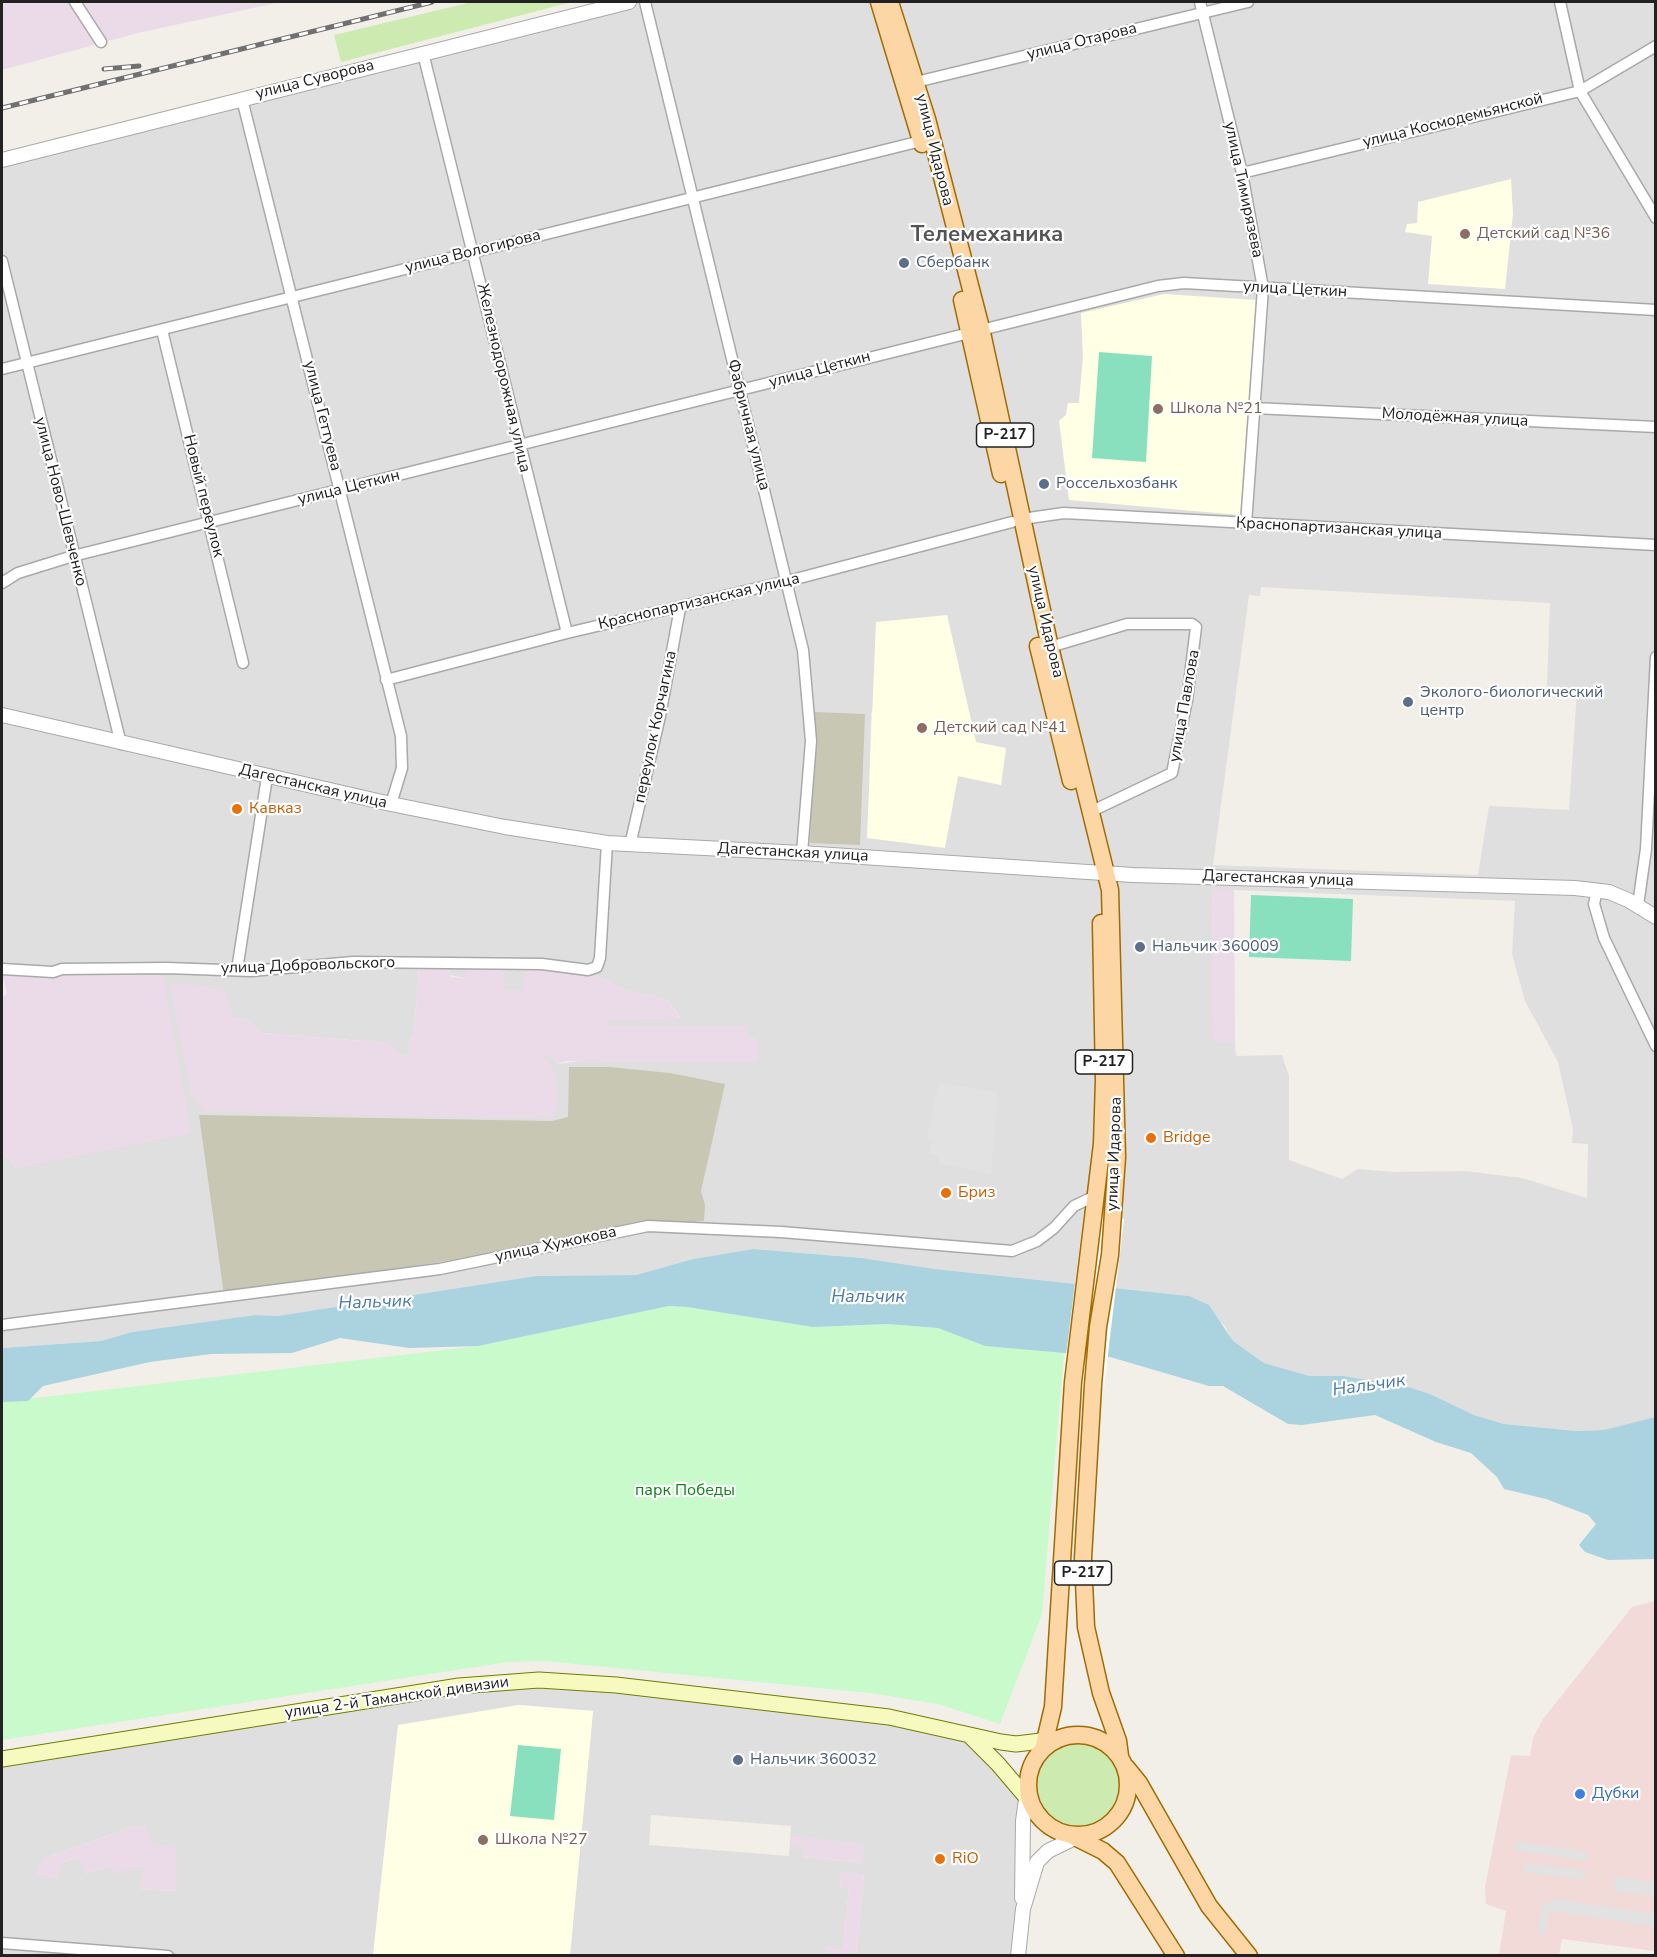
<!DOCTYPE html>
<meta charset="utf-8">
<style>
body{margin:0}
#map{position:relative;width:1657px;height:1957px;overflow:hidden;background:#f2efe9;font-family:"Nunito Sans",sans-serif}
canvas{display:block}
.frame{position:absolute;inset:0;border:3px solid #222;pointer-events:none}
</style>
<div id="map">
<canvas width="1657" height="1957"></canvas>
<div class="frame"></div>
</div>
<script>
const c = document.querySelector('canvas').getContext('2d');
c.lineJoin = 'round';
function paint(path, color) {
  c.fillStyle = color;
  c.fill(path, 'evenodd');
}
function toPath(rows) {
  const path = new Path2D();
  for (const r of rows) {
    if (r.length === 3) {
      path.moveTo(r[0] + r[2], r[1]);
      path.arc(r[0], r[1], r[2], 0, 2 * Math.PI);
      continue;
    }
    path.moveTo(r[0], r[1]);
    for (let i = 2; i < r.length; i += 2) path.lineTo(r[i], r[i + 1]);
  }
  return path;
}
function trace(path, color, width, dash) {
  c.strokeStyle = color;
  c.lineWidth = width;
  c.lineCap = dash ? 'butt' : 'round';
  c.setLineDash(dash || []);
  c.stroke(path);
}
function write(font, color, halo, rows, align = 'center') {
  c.font = font + ' "Nunito Sans",sans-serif';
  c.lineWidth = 4.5;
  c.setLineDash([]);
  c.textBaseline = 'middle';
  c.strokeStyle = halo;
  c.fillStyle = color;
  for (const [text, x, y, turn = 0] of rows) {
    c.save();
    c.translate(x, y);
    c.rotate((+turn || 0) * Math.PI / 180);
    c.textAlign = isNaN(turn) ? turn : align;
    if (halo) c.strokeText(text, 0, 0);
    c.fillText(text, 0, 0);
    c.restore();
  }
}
const residential = toPath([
 [629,2,1655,2,1655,1417,1605,1430,1577,1431,1504,1424,1474,1415,1430,1394,1343,1376,1310,1376,1264,1363,1232,1341,1225,1326,1189,1296,935,1269,862,1258,753,1249,693,1259,636,1275,536,1276,277,1316,255,1315,132,1332,101,1341,2,1348,2,1151,16,1168,63,974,48,979,2,973,2,160],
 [1082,313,1240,515,1059,421,1066,415,1068,403,1079,403,1083,359],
 [1261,587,1550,603,1547,686,1577,691,1569,810,1489,806,1478,875,1213,865,1249,595,1260,596],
 [947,615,976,742,1001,785,958,776,868,838,871,713],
 [1212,889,1515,901,1512,954,1525,1001,1558,1062,1573,1129,1572,1143,1588,1144,1587,1198,1522,1178,1466,1171,1394,1172,1358,1169,1342,1179,1289,1160,1289,1076,1282,1055,1236,1056,1235,1042,1214,1042],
 [504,968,504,991,523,990,578,973,602,978,626,990,667,1000,681,1018,606,1020,606,1026,747,1026,747,1038,757,1038,557,1064,553,1056,543,1056,191,1094,233,1018,249,1021,261,1033,388,1043,400,1054,411,1055,408,1045,414,1032,419,969,465,978,466,969],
 [933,1140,991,1174,930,1153],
 [510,1682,727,1698,971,1737,1026,1798,1018,1955,856,1955,864,1875,842,1872,840,1887,849,1889,843,1949,827,1947,825,1955,570,1955,593,1711,519,1705,398,1726,373,1955,2,1956,2,1759],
 [651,1815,791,1826,789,1856,649,1845],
 [132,1827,154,1846,176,1891,140,1889,146,1865,116,1872,110,1866,87,1873,79,1857,64,1862,43,1859],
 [864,1844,861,1863,803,1857,804,1848]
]);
const commercial = toPath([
 [1655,1601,1655,1951,1562,1939,1559,1955,1499,1955,1506,1911,1486,1904,1485,1887,1511,1755,1530,1756,1533,1738,1543,1719,1632,1607]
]);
const industrial = toPath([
 [2,2,281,2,138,33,2,70],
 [1212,889,1234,889,1235,1042,1213,1042],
 [504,968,504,990,523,990,525,970,578,973,602,978,626,990,667,1000,681,1019,607,1020,607,1026,747,1026,747,1037,757,1038,758,1062,566,1061,557,1064,553,1056,543,1056,555,1072,559,1098,553,1119,204,1111,191,1094,170,985,190,984,225,990,233,1018,249,1021,261,1033,388,1043,400,1054,411,1055,408,1045,414,1032,419,969,449,970,451,977,465,978,465,969],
 [2,973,48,979,63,974,163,975,191,1133,16,1168,2,1151,2,997,7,994],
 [145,1825,154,1846,175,1845,176,1891,140,1889,146,1865,116,1873,110,1866,86,1873,78,1857,64,1862,56,1879,36,1875,43,1859,132,1827],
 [792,1836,864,1844,861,1863,803,1857,804,1848,791,1846],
 [842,1872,864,1874,856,1955,825,1955,826,1947,843,1948,849,1889,840,1888]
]);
const education = toPath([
 [1511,179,1513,214,1505,289,1428,284,1432,236,1405,232,1407,224,1417,223,1418,202],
 [1164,294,1256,300,1240,515,1069,500,1059,421,1066,415,1068,403,1079,403,1083,358,1081,313],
 [947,615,976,742,1006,748,1001,785,958,776,945,848,867,838,876,622],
 [519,1705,593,1711,570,1955,373,1956,398,1725]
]);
const construction = toPath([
 [815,712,865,714,860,845,810,843],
 [569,1067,609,1067,670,1073,725,1084,701,1191,705,1205,704,1221,669,1223,518,1250,224,1295,199,1115,552,1121,568,1117]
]);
const grass = toPath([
 [472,2,572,2,341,62,334,35],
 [1078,1784,43]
]);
const park = toPath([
 [669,1306,687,1307,813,1327,888,1324,938,1328,985,1346,1064,1352,1042,1614,1000,1724,938,1704,870,1693,545,1661,508,1662,2,1740,2,1402,478,1346]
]);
const pitch = toPath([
 [1099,352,1152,356,1146,462,1092,458],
 [1251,895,1353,899,1351,961,1249,957],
 [518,1745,561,1749,554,1820,510,1816]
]);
const parking = toPath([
 [939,1083,998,1092,991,1174,938,1163,938,1156,930,1154,933,1140,927,1138],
 [1515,1841,1589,1852,1588,1861,1514,1850],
 [1525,1863,1585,1871,1584,1880,1524,1872],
 [1615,1876,1655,1882,1655,1896,1614,1891],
 [1553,1899,1655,1914,1655,1926,1549,1911,1545,1935,1538,1934,1543,1902,1552,1903]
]);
const water = toPath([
 [753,1249,862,1258,935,1269,1189,1296,1209,1305,1233,1341,1264,1363,1310,1376,1343,1376,1408,1387,1430,1394,1474,1415,1504,1424,1577,1431,1604,1430,1655,1417,1655,1559,1608,1560,1585,1552,1579,1545,1596,1524,1588,1515,1546,1499,1504,1489,1497,1477,1471,1453,1436,1442,1375,1415,1302,1425,1288,1424,1223,1386,1209,1386,1110,1357,985,1346,938,1328,888,1324,813,1327,687,1307,669,1306,478,1346,409,1348,340,1338,292,1353,211,1354,150,1362,43,1386,28,1401,2,1402,2,1348,101,1341,132,1332,255,1315,277,1316,536,1276,636,1275,693,1259]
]);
const pier = toPath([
 [1084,1212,1124,1219,1104,1388,1062,1387]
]);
const minor = toPath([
 [75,2,101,42],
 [645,2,803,650,811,741,802,853],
 [1200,2,1242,173,1263,288,1246,524],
 [1560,2,1580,91,1656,218],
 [423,53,567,633],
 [916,82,1248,2],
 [242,99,401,736,402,768,391,804],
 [1242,173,1580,91,1656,46],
 [2,261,121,744],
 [162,330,243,663],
 [2,369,921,141],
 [1254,408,1656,427],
 [1022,519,1064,513,1656,545],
 [2,583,18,573,73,556,1158,286,1184,283,1656,310],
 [1050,647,1127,624,1192,624,1196,627,1187,700,1172,773,1090,812],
 [386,680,567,633,788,581,1012,522],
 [630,845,660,716,680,608],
 [1597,890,1594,904,1604,938,1656,1046],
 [1638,905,1646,849,1656,657],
 [2,969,53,972,62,969,167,968,251,971,353,962,542,964,588,970,597,967,600,958,607,843],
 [237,970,267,777],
 [2,1325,440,1269,648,1226,781,1232,1012,1251,1037,1241,1054,1228,1074,1206,1095,1196],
 [2,1943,168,1956]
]);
const tertiary = toPath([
 [2,160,629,2],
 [2,715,391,804,505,827,607,843,802,853,1133,875,1575,888,1609,892,1628,900,1656,917],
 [1022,1898,1023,1821,1028,1785],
 [1018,1956,1023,1909,1037,1862,1048,1851,1081,1835]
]);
const secondary = toPath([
 [971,1737,998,1764,1032,1804],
 [2,1759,459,1686,539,1680,616,1685,889,1717,1001,1742,1016,1744,1058,1739]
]);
const primary = toPath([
 [879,2,922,144],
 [890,2,927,119,981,328,1050,647,1110,890,1117,1157,1110,1255,1098,1327,1093,1385,1083,1558,1086,1627,1101,1693,1118,1741,1120,1756],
 [962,300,1001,474],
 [1038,646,1071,781],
 [1078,1785,50],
 [1043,1749,1053,1707,1073,1382,1102,1144,1104,1080,1101,923],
 [1126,1767,1139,1783,1209,1906,1249,1956],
 [1071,1835,1103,1851,1117,1863,1176,1956]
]);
const rail = toPath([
 [104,69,139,66],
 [2,108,432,2]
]);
const markers = [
 [1465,234,6,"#8d6e63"],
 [904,263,6,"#5c6f8a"],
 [1158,409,6,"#8d6e63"],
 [1044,484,6,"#5c6f8a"],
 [1408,702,6,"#5c6f8a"],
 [922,728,6,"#8d6e63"],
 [237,809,6,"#e8710a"],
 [1140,947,6,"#5c6f8a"],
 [1151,1138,6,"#e8710a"],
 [946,1193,6,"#e8710a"],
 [738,1760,6,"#5c6f8a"],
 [1580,1794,6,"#3f7fe0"],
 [483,1840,6,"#8d6e63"],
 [940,1859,6,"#e8710a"]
];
const shields = [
 [1005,435,57],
 [1104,1062,57],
 [1083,1573,57]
];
const shieldNames = [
 ["Р-217",1005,435],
 ["Р-217",1104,1062],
 ["Р-217",1083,1573]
];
const streetNames = [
 ["улица Отарова",1082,42,-14],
 ["улица Суворова",315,80,-14],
 ["улица Космодемьянской",1453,121,-14],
 ["улица Идарова",934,150,76],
 ["улица Тимирязева",1243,190,78],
 ["улица Вологирова",473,252,-14],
 ["улица Цеткин",1295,290,3],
 ["улица Цеткин",820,370,-15],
 ["Железнодорожная улица",503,378,77],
 ["улица Геттуева",322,416,76],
 ["Молодёжная улица",1455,418,3],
 ["Фабричная улица",748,425,76],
 ["улица Цеткин",349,488,-14],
 ["Новый переулок",203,496,76],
 ["улица Ново-Шевченко",60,502,76],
 ["Краснопартизанская улица",1339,529,3],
 ["Краснопартизанская улица",699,602,-13],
 ["улица Идарова",1045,622,77],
 ["улица Павлова",1185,706,-80],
 ["переулок Корчагина",656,727,-78],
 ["Дагестанская улица",313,787,13],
 ["Дагестанская улица",793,853,3],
 ["Дагестанская улица",1278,879,2],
 ["улица Добровольского",308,966,-2],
 ["улица Идарова",1115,1154,-88],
 ["улица Хужокова",556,1245,-12],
 ["улица 2-й Таманской дивизии",397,1698,-8]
];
const educationNames = [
 ["Детский сад №36",1477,234],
 ["Школа №21",1170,409],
 ["Детский сад №41",934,728],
 ["Школа №27",495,1840]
];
const serviceNames = [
 ["Сбербанк",916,263],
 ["Россельхозбанк",1056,484],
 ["Эколого-биологический",1420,693],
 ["центр",1420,711],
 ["Нальчик 360009",1152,947],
 ["Нальчик 360032",750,1760]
];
const foodNames = [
 ["Кавказ",249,809],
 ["Bridge",1163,1138],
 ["Бриз",958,1193],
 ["RiO",952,1859]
];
const parkNames = [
 ["парк Победы",685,1491]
];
const shopNames = [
 ["Дубки",1592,1794]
];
const waterNames = [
 ["Нальчик",868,1298],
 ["Нальчик",375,1303,-2],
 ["Нальчик",1369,1386,-8]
];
const districtNames = [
 ["Телемеханика",987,236]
];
paint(residential, '#e0dfdf');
paint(commercial, '#f2dad9');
paint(industrial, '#ebdbe8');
paint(education, '#ffffe5');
paint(construction, '#c7c7b4');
paint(grass, '#cdebb0');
paint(park, '#c8facc');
paint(pitch, '#88e0be');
paint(parking, '#e2e2e2');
paint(water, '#aad3df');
paint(pier, '#fff');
trace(minor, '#a9a9a9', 13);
trace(tertiary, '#a9a9a9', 16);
trace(secondary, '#707d05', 17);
trace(primary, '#a06b00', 19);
trace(minor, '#fff', 10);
trace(tertiary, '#fff', 14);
trace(secondary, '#f7fabf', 15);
trace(primary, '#fcd6a4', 16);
trace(rail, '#707070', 5);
trace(rail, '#fff', 3, [9]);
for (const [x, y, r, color] of markers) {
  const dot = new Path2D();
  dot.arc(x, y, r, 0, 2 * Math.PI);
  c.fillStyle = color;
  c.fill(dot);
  trace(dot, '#fff', 2);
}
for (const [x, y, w] of shields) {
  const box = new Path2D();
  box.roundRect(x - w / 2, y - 12, w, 24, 4.5);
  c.fillStyle = '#fff';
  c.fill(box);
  trace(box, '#222', 1.5);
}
write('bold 15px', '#222', null, shieldNames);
write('16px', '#222', '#fff', streetNames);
write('16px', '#785e54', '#fff', educationNames, 'left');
write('16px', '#4e5e75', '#fff', serviceNames, 'left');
write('16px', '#c56008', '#fff', foodNames, 'left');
write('16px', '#0c8416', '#fff', parkNames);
write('16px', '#366cbe', '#fff', shopNames, 'left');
write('italic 18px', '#4a7aab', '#fff', waterNames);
write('bold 22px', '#555', '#fff', districtNames);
</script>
